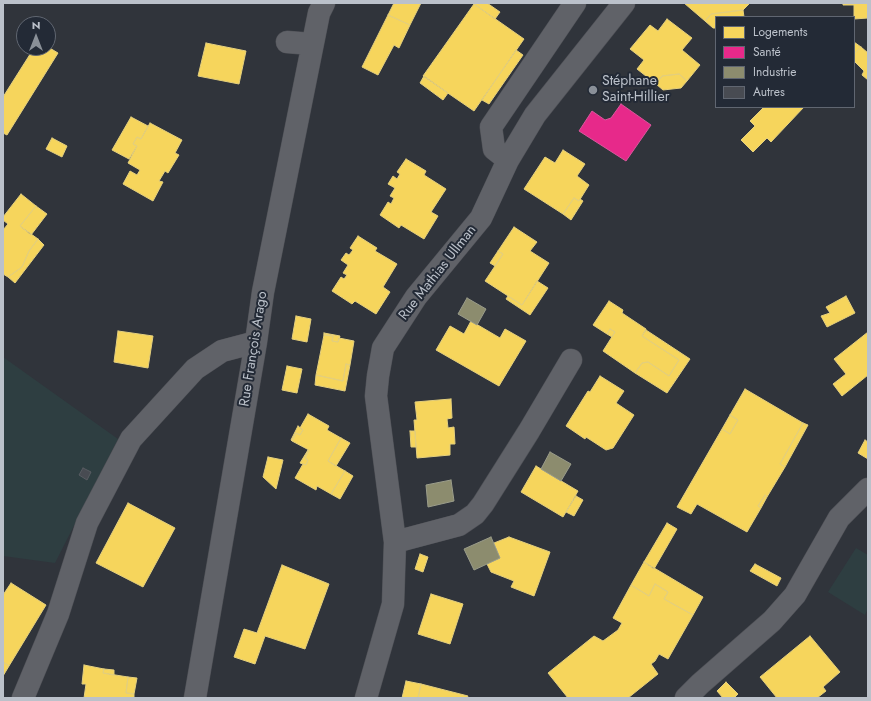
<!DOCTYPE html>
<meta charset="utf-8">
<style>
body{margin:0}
#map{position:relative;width:871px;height:701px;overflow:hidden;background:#30343b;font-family:Jost,sans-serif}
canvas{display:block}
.frame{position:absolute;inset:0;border:4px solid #bbc1ca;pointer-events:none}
.legend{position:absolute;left:715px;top:16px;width:140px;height:92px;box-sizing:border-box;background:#232a36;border:1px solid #606671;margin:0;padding:5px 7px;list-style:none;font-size:12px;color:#bbc1ca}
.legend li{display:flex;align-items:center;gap:8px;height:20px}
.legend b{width:20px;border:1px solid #606671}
.north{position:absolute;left:16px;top:16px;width:40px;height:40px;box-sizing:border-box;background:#232a36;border:1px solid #606671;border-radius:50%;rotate:0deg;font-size:11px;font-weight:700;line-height:16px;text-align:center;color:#bbc1ca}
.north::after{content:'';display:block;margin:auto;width:14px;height:18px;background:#8a9098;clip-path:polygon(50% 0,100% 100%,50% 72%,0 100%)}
</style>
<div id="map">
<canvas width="871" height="701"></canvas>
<div class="frame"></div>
<ul class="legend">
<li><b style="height:11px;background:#f6d55c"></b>Logements</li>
<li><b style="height:11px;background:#e7298a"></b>Santé</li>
<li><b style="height:11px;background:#8c8c6e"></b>Industrie</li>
<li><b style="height:11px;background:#484b52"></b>Autres</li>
</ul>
<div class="north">N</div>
</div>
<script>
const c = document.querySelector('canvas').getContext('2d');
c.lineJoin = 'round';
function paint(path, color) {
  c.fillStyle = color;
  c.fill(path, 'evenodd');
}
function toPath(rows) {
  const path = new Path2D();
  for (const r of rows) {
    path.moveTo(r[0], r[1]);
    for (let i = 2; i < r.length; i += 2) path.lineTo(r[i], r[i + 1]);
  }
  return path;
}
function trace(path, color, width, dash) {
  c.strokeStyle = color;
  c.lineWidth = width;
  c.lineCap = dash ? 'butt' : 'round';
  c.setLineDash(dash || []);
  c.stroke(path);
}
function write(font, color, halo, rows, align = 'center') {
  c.font = font + ' Jost,sans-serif';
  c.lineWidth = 4;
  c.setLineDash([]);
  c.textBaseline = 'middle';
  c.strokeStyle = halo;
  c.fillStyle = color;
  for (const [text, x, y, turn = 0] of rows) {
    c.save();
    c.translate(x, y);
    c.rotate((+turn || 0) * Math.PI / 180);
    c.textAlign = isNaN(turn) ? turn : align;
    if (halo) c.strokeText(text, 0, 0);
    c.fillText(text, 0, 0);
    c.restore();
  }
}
const green = toPath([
 [3,357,118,439,55,563,3,556],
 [856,548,868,555,868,608,865,615,828,592]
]);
const homes = toPath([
 [394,3,421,3,410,25,388,15,394,3],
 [475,3,487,3,500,12,495,19,474,4,475,3],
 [684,3,750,3,743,10,711,14,705,21,684,3],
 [843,3,868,3,868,18,854,19,854,5,843,5,843,3],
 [474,4,524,39,474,111,423,76,474,4],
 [743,10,744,17,716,17,716,28,713,28,705,21,711,14,743,10],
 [388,15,410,25,399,48,394,45,378,75,362,67,388,15],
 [667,19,692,38,682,50,700,65,687,81,679,74,662,76,656,84,637,69,644,60,630,49,650,25,658,31,667,19],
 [854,42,861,47,854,54,854,42],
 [206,43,246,51,239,84,198,76,206,43],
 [48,47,58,53,7,135,3,133,3,97,34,48,48,47],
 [861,47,868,53,868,80,862,75,864,71,854,61,854,54,861,47],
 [516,50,523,55,489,104,482,100,516,50],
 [679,74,687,81,681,88,663,90,656,84,662,76,679,74],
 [424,76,448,93,443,100,420,83,424,76],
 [764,107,804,107,771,142,767,138,753,152,741,140,755,126,750,121,764,107],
 [131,117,148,126,141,139,137,137,133,144,137,146,129,159,112,150,131,117],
 [150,123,182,140,175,153,179,155,168,173,165,171,159,181,163,182,153,201,123,184,130,171,137,175,140,170,128,163,137,146,133,144,137,137,141,139,150,123],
 [52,138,67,146,62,157,46,149,52,138],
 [563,150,585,164,577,176,589,185,579,201,574,198,563,214,524,189,545,157,555,163,563,150],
 [406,159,426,171,424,175,446,189,431,212,438,216,424,239,401,225,399,228,380,215,388,202,391,204,394,198,390,196,395,188,388,184,393,176,397,179,400,174,397,172,406,159],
 [21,194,36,206,20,226,38,239,29,251,22,267,8,277,3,274,3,230,8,224,3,220,3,217,21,194],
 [574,198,579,201,580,199,583,201,571,220,563,214,574,198],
 [36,206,47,214,31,235,20,226,36,206],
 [514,227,537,242,530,251,549,263,522,305,485,281,503,254,498,251,514,227],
 [358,236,377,248,375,251,397,264,383,287,390,292,376,314,355,301,352,304,332,291,341,277,344,279,347,275,343,273,348,265,341,260,346,253,349,255,353,250,350,248,358,236],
 [38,239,44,245,15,283,8,277,22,267,29,251,38,239],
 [498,251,503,254,495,266,490,263,498,251],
 [537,281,548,288,530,315,506,299,508,296,522,305,537,281],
 [846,296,855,313,827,327,821,316,830,313,826,307,846,296],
 [609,301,623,310,622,313,646,329,642,336,679,360,669,376,648,362,642,363,635,373,603,351,615,332,610,329,607,334,593,325,609,301],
 [296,316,311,319,307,342,292,339,296,316],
 [471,321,500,338,505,329,526,341,499,386,436,350,450,326,464,334,471,321],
 [610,329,615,332,612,337,607,334,610,329],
 [646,330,690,359,667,393,635,373,642,363,648,362,669,376,679,360,642,336,646,330],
 [118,331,153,336,148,368,114,362,118,331],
 [868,332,868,375,842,396,833,384,846,374,834,359,868,332],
 [324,333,340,336,338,342,332,341,333,336,324,335,324,333],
 [324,335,333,336,332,341,338,342,339,338,354,341,350,365,346,364,343,381,316,375,324,335],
 [346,364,350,365,345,391,315,385,316,375,343,381,346,364],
 [287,366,302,369,297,393,282,390,287,366],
 [600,376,624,391,616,403,634,415,613,448,606,450,586,437,585,439,566,426,588,391,590,392,600,376],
 [745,389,803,423,780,464,785,467,767,497,765,495,758,506,761,508,747,532,697,504,691,514,677,507,722,429,730,434,738,420,730,415,745,389],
 [451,399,452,418,447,419,448,428,454,427,455,444,450,444,450,455,417,458,414,420,417,420,415,402,451,399],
 [308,414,329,426,327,430,341,438,328,461,345,471,331,494,317,486,316,490,295,478,303,464,306,465,308,460,305,458,309,450,292,441,296,433,300,435,303,430,300,428,308,414],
 [730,415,738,420,730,434,722,429,730,415],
 [803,423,808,425,785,467,780,464,803,423],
 [298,426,303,430,300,435,296,433,292,441,291,440,298,426],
 [410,431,415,431,416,447,411,447,410,431],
 [341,438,350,443,336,466,328,461,341,438],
 [865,440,868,442,868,459,858,453,865,440],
 [308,450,309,450,305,458,308,460,306,465,300,463,308,450],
 [268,457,283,460,276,489,263,477,268,457],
 [536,466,578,491,563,517,521,492,536,466],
 [345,471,353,476,340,499,331,494,345,471],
 [765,495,767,497,761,508,758,506,765,495],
 [576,496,583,500,574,516,566,512,576,496],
 [128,503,175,528,143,587,96,563,128,503],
 [667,523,677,529,654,569,644,562,667,523],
 [509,537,550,552,534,596,511,587,514,581,491,572,487,564,500,558,494,543,509,537],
 [420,554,428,557,423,572,415,569,420,554],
 [644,562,703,597,693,615,664,599,668,592,655,584,649,596,631,585,644,562],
 [755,564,781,578,777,586,750,571,755,564],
 [282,565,329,584,305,649,265,636,255,664,234,657,244,629,257,633,282,565],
 [11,583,46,605,9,666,3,662,3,595,11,583],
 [655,584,668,592,664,599,693,615,668,659,659,654,655,661,651,664,658,674,628,698,568,698,548,673,594,636,603,641,618,630,622,623,613,618,631,585,649,596,655,584],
 [431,594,463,604,450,644,418,634,431,594],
 [810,636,840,672,823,687,826,691,817,698,777,698,760,677,810,636],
 [3,662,9,666,3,676,3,662],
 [84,665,104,669,103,673,128,677,126,693,134,694,134,698,84,698,86,684,82,684,84,665],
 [104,669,114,670,114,675,103,673,104,669],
 [128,677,137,678,134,694,126,693,128,677],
 [406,681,421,684,418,698,402,698,406,681],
 [726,682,738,694,734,698,723,698,717,691,726,682],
 [421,684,468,696,467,698,418,698,421,684]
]);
const health = toPath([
 [621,104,651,125,626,161,579,131,592,111,605,120,611,118,621,104]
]);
const industry = toPath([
 [467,298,486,309,477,325,458,314,467,298],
 [550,452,571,464,561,481,541,469,550,452],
 [451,480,454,501,428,507,426,485,451,480],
 [491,537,500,558,474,570,464,549,491,537]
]);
const building = toPath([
 [83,468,91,472,87,480,79,475,83,468]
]);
const minor = toPath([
 [287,42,312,44],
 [508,160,494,149,491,127,575,3],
 [395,542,459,525,475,514,483,504,529,431,571,360],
 [23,698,58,614,87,523,131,439,195,369,222,351,256,342],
 [195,698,256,342,263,292,319,13,324,3],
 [366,698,393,604,395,542,376,396,378,376,383,348,416,297,481,218,508,160,535,115,624,3],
 [686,698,700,684,772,621,795,595,839,518,868,489]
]);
const markers = [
 [593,90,5,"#8a9098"]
];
const poiNames = [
 ["Stéphane",602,82],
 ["Saint-Hillier",602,98]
];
const streetNames = [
 ["Rue Mathias Ullman",438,273,-52],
 ["Rue François Arago",254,349,-81]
];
paint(green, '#2e3e41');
paint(homes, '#f6d55c');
trace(homes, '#e4cf7d', 1);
paint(health, '#e7298a');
trace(health, '#da579d', 1);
paint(industry, '#8c8c6e');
trace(industry, '#9a9c8a', 1);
paint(building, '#484b52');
trace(building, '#585c62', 1);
trace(minor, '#4e5056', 23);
trace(minor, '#606268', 22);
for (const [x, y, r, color] of markers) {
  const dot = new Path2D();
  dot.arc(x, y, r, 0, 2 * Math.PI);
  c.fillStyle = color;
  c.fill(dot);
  trace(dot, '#232a36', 1.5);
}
write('14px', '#bbc1ca', '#232a36', poiNames, 'left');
write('14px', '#bbc1ca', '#232a36', streetNames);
</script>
